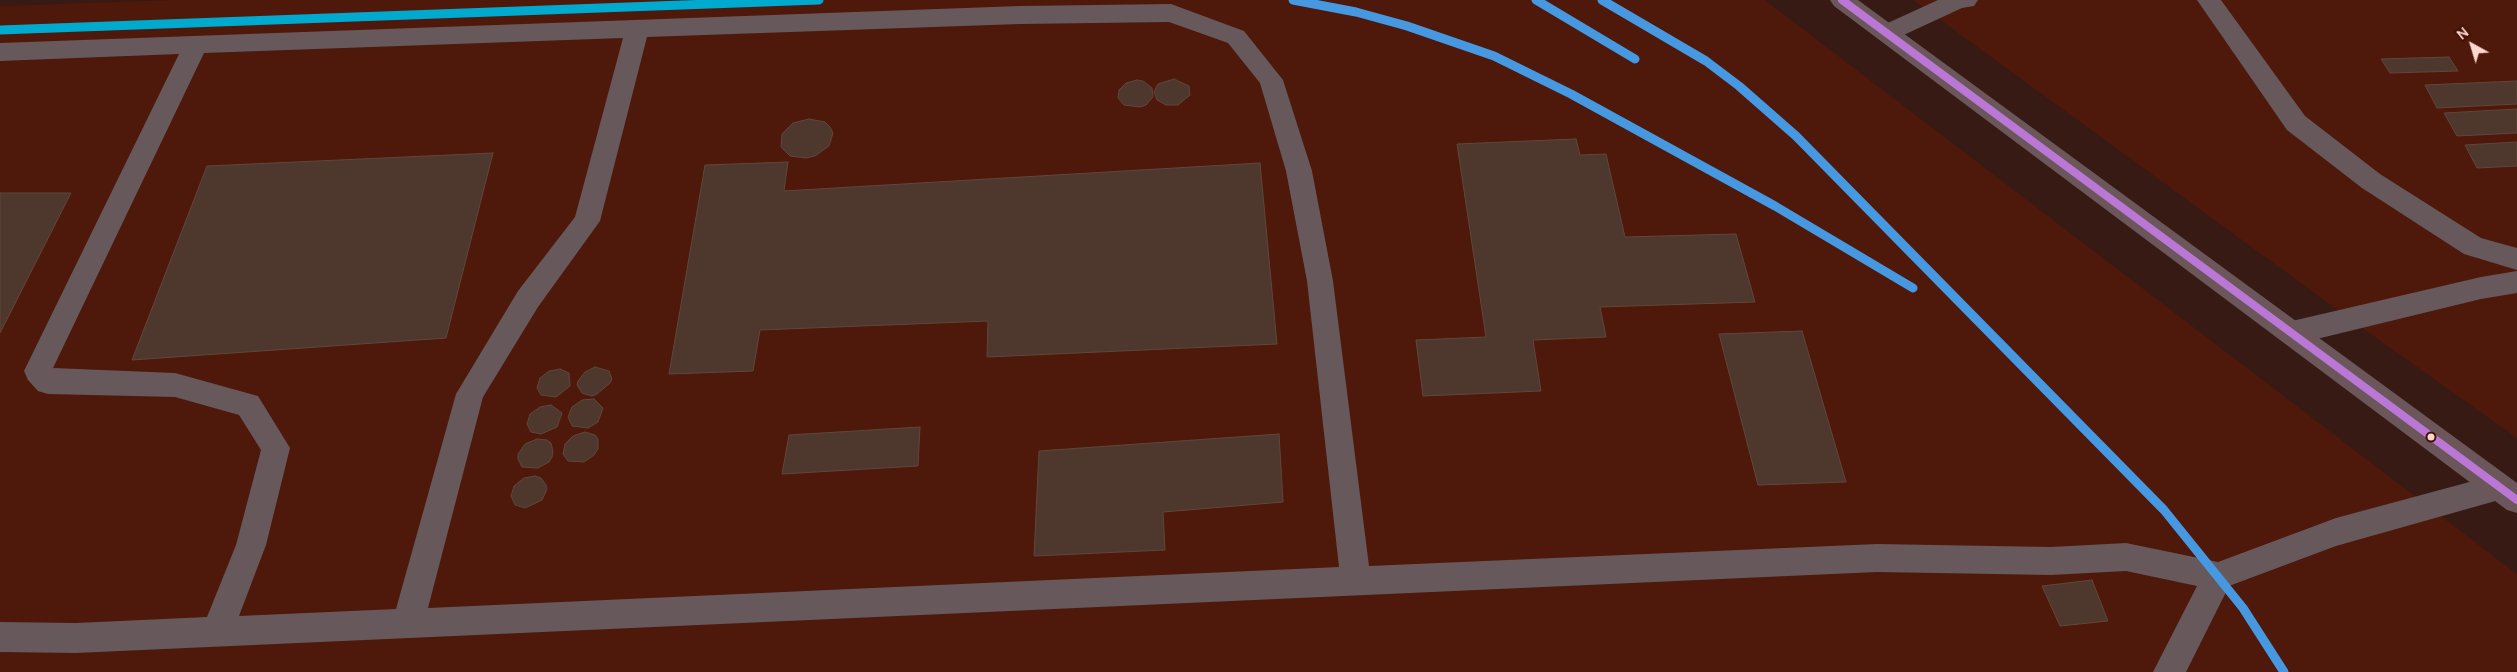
<!DOCTYPE html>
<style>
body{margin:0}
#map{position:relative;width:2517px;height:672px;overflow:hidden;background:#361a13;font-family:Manrope,sans-serif}
canvas{display:block}
.north{position:absolute;left:2447px;top:20px;width:50px;height:50px;-webkit-text-stroke:4px #451104;paint-order:stroke;rotate:321deg;font-size:14px;font-weight:700;line-height:20px;text-align:center;color:#fbd8cf}
.north::after{content:'';display:block;margin:auto;width:18px;height:22px;background:#fbd8cf;clip-path:polygon(50% 0,100% 100%,50% 72%,0 100%)}
</style>
<div id="map">
<canvas width="2517" height="672"></canvas>
<div class="north">N</div>
</div>
<script>
const c = document.querySelector('canvas').getContext('2d');
c.lineJoin = 'round';
function paint(path, color) {
  c.fillStyle = color;
  c.fill(path, 'evenodd');
}
function toPath(rows) {
  const path = new Path2D();
  for (const r of rows) {
    path.moveTo(r[0], r[1]);
    for (let i = 2; i < r.length; i += 2) path.lineTo(r[i], r[i + 1]);
  }
  return path;
}
function trace(path, color, width, dash) {
  c.strokeStyle = color;
  c.lineWidth = width;
  c.lineCap = dash ? 'butt' : 'round';
  c.setLineDash(dash || []);
  c.stroke(path);
}
const built = toPath([
 [173,0,1765,0,2517,574,2517,672,0,672,0,6],
 [1913,0,2517,0,2517,438,2376,338]
]);
const building = toPath([
 [2449,57,2458,71,2390,73,2381,59,2449,57],
 [1174,79,1189,86,1190,95,1178,105,1166,105,1157,100,1154,92,1158,84,1174,79],
 [1137,80,1143,81,1152,88,1153,97,1146,105,1140,107,1124,105,1118,98,1119,90,1126,83,1137,80],
 [2517,81,2517,104,2437,108,2425,85,2517,81],
 [2517,109,2517,133,2457,136,2444,113,2517,109],
 [809,119,825,122,830,127,833,133,829,146,815,156,806,158,790,156,781,147,782,134,793,123,809,119],
 [1576,139,1580,155,1606,154,1625,237,1736,234,1755,302,1600,307,1606,337,1533,340,1541,391,1423,396,1416,340,1486,337,1457,144,1576,139],
 [2517,142,2517,166,2477,168,2465,145,2517,142],
 [493,153,446,338,132,360,207,166,493,153],
 [788,162,784,191,1260,163,1277,344,987,357,988,321,760,330,753,371,669,374,705,165,788,162],
 [0,193,71,193,0,333,0,193],
 [1802,331,1846,482,1758,485,1719,334,1802,331],
 [595,367,609,371,612,379,610,383,597,394,592,396,582,393,577,385,578,381,585,372,595,367],
 [560,369,569,373,570,386,556,397,541,395,537,388,540,378,549,371,560,369],
 [594,399,603,408,598,422,588,428,572,426,568,417,572,407,582,400,594,399],
 [551,405,562,413,557,427,541,434,531,432,527,424,530,414,540,407,551,405],
 [920,427,918,466,782,474,789,435,920,427],
 [585,432,595,435,598,439,598,449,594,455,584,462,568,461,563,454,565,444,573,436,585,432],
 [1279,434,1283,502,1163,512,1165,550,1034,556,1039,451,1279,434],
 [537,439,547,440,551,443,553,452,552,457,549,462,538,468,522,467,518,459,518,454,525,444,537,439],
 [535,476,541,478,546,485,547,489,542,500,525,508,515,505,511,496,514,486,524,478,535,476],
 [2092,580,2108,621,2060,626,2042,586,2092,580]
]);
const minor = toPath([
 [1938,0,1978,0,1974,6,1962,8,1895,39,1887,42,1879,39,1875,33,1879,27,1938,0],
 [2197,0,2221,0,2305,116,2380,174,2481,238,2517,248,2517,270,2464,254,2362,188,2287,130,2197,0],
 [1171,4,1244,31,1283,80,1312,171,1333,281,1369,566,1877,544,2051,547,2126,543,2218,562,2336,518,2499,474,2509,478,2514,487,2509,496,2499,500,2336,546,2229,586,2186,672,2153,672,2197,586,2126,571,2051,575,1877,572,76,653,0,652,0,622,76,623,207,617,236,545,261,450,239,415,175,397,48,394,38,391,28,380,24,371,179,54,0,61,0,43,1020,6,1171,4],
 [1169,22,1228,43,1260,83,1286,171,1307,281,1339,567,428,608,483,397,538,307,600,221,647,37,1020,24,1169,22],
 [623,38,575,217,518,291,456,394,396,609,239,616,266,545,290,448,258,396,175,373,53,368,204,53,623,38],
 [2517,271,2517,293,2481,299,2292,345,2282,341,2278,333,2282,325,2292,321,2481,277,2517,271]
]);
const major = toPath([
 [1830,0,1858,0,2517,483,2517,513,2507,510,1834,6,1830,0]
]);
const bus1 = toPath([
 [1842,0,2517,500]
]);
const rail1 = toPath([
 [1293,0,1356,12,1407,26,1494,56,1571,94,1775,206,1913,288],
 [1536,0,1635,59],
 [1602,0,1706,61,1739,86,1796,136,2164,510,2243,608,2284,672]
]);
const rail2 = toPath([
 [0,30,819,0]
]);
const markers = [
 [2431,437,4.5,"#fbd8cf"]
];
paint(built, '#4e180a');
paint(building, '#4e372c');
trace(building, '#60473b', 1);
paint(minor, '#66585b');
paint(major, '#6b5659');
trace(bus1, '#ba77d6', 8);
trace(rail1, '#4699e1', 9);
trace(rail2, '#00a9ce', 9);
for (const [x, y, r, color] of markers) {
  const dot = new Path2D();
  dot.arc(x, y, r, 0, 2 * Math.PI);
  c.fillStyle = color;
  c.fill(dot);
  trace(dot, '#451104', 2);
}
</script>
